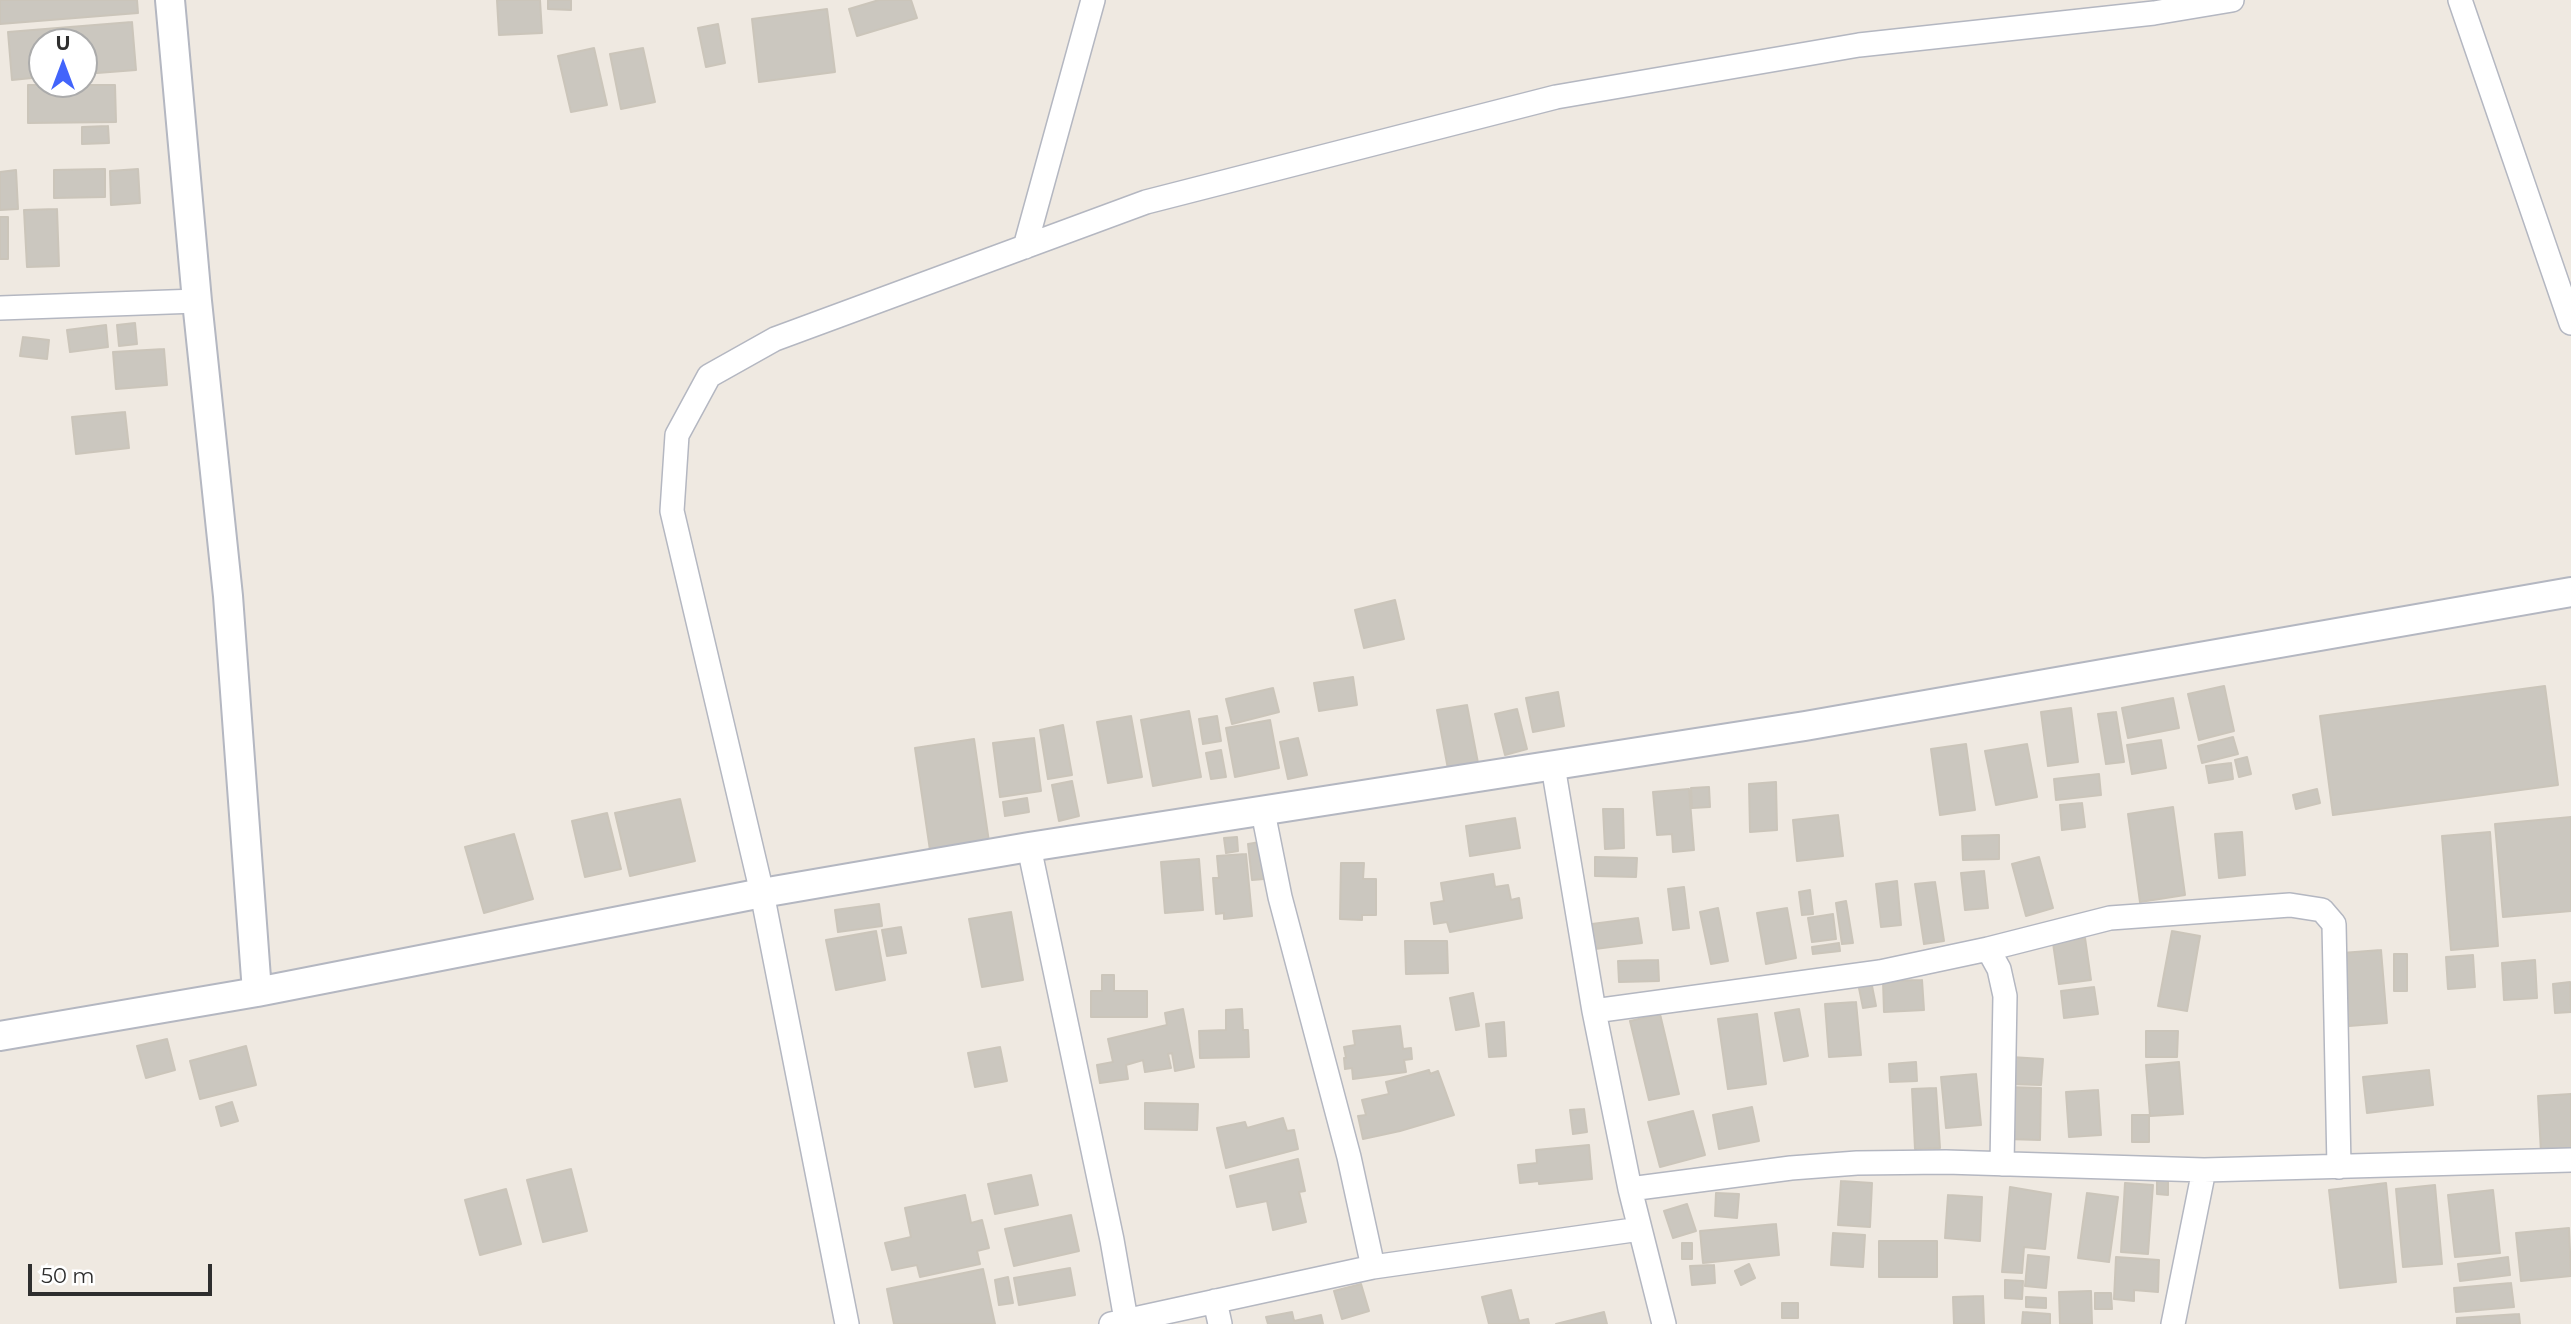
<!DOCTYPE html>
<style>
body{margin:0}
#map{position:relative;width:2571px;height:1324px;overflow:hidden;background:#efe9e1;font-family:Montserrat,sans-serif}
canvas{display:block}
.north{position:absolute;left:28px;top:28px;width:70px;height:70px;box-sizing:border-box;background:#fff;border:2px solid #ababab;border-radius:50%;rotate:0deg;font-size:19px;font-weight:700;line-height:28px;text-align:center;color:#2e2e2e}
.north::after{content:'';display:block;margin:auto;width:24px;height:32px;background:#4264fb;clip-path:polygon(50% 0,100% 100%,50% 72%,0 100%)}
.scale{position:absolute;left:28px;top:1264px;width:184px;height:32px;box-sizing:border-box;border:4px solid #2e2e2e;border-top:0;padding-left:9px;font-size:21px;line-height:24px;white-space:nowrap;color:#2e2e2e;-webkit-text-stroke:5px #fff;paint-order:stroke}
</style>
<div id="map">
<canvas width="2571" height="1324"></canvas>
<div class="north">U</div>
<div class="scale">50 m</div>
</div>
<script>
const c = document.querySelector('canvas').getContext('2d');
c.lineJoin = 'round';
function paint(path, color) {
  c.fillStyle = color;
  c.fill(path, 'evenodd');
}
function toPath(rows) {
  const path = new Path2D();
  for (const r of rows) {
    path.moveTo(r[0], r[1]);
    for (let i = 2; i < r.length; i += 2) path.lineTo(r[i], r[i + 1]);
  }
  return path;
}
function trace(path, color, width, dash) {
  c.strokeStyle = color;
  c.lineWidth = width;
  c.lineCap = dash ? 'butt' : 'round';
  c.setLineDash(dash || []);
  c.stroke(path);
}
const building = toPath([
 [0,0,137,0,138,13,0,24,0,0],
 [497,0,540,0,542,33,499,35,497,0],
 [548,0,571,0,571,10,548,9,548,0],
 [879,0,911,0,917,18,857,36,849,9,879,0],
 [827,9,835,72,759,82,752,19,827,9],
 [132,22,136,70,84,74,84,42,42,42,42,77,12,80,8,32,132,22],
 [718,24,725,63,706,67,698,28,718,24],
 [594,48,607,105,571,112,558,56,594,48],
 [643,48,655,102,621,109,610,54,643,48],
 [28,85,115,85,116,122,28,123,28,85],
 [108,126,109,143,82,144,82,127,108,126],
 [105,169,105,197,54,198,54,170,105,169],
 [138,169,140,203,111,205,110,171,138,169],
 [16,170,18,209,0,210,0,172,16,170],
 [57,209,59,266,27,267,24,210,57,209],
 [0,217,8,217,8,259,0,259,0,217],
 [135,323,137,344,119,346,117,325,135,323],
 [106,325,108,347,70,352,67,330,106,325],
 [23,337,49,340,47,359,20,356,23,337],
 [164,349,167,385,116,389,113,352,164,349],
 [125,412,129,448,76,454,72,417,125,412],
 [1395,600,1404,639,1364,648,1355,610,1395,600],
 [1353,677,1357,705,1319,711,1314,683,1353,677],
 [2224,686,2234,731,2199,740,2188,694,2224,686],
 [2545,686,2558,785,2333,815,2320,716,2545,686],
 [1273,688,1279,712,1232,724,1226,699,1273,688],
 [1558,692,1564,726,1533,732,1526,698,1558,692],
 [2173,698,2179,728,2128,738,2122,708,2173,698],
 [1467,705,1478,763,1448,769,1437,710,1467,705],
 [2071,708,2078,762,2048,766,2041,712,2071,708],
 [1517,709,1527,749,1505,755,1495,714,1517,709],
 [1189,711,1201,777,1153,786,1141,720,1189,711],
 [2116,712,2124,762,2106,764,2098,714,2116,712],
 [1131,716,1142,777,1108,783,1097,722,1131,716],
 [1217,716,1221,741,1203,744,1199,719,1217,716],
 [1270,720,1279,768,1235,777,1226,728,1270,720],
 [1063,725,1072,775,1048,779,1040,730,1063,725],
 [2233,737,2238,754,2202,763,2198,746,2233,737],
 [1034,738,1041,791,1000,797,993,743,1034,738],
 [1298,738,1307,775,1288,779,1280,742,1298,738],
 [974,739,989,842,930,850,915,748,974,739],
 [2161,740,2166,768,2132,774,2127,745,2161,740],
 [1966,744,1975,810,1940,815,1931,749,1966,744],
 [2027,744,2037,797,1996,805,1985,751,2027,744],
 [1221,750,1226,777,1211,779,1206,753,1221,750],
 [2247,757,2251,774,2239,777,2235,760,2247,757],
 [2231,763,2233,779,2209,783,2206,766,2231,763],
 [2099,774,2101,795,2056,800,2054,779,2099,774],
 [1072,781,1079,816,1059,821,1052,785,1072,781],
 [1776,782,1777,830,1750,832,1749,784,1776,782],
 [1709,787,1710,807,1692,808,1691,788,1709,787],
 [1689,789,1694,850,1673,852,1672,834,1657,835,1653,792,1689,789],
 [2317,789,2320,803,2296,809,2293,795,2317,789],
 [1027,798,1029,812,1005,816,1003,802,1027,798],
 [680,799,695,861,630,876,615,813,680,799],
 [2082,803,2085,827,2062,830,2060,805,2082,803],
 [2173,807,2185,895,2140,902,2128,814,2173,807],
 [1603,809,1623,809,1624,848,1605,849,1603,809],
 [607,813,621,869,585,877,572,821,607,813],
 [1838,815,1843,856,1797,861,1793,820,1838,815],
 [2571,817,2571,911,2503,917,2495,824,2571,817],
 [1515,818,1520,848,1470,856,1466,826,1515,818],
 [2242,832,2245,875,2219,878,2215,834,2242,832],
 [2490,832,2498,946,2451,950,2442,836,2490,832],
 [514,834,533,899,484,913,465,847,514,834],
 [1999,835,1999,859,1963,860,1962,836,1999,835],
 [1237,837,1238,851,1226,853,1224,838,1237,837],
 [1260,842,1264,879,1252,880,1248,844,1260,842],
 [1246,854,1252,916,1224,919,1224,913,1216,914,1213,878,1219,878,1217,856,1246,854],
 [1595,857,1637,858,1636,877,1595,876,1595,857],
 [2039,857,2053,908,2026,916,2012,864,2039,857],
 [1199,859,1203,910,1165,913,1161,862,1199,859],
 [1341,863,1364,863,1363,879,1376,879,1376,915,1362,915,1362,920,1340,919,1341,863],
 [1984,871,1988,908,1965,910,1961,873,1984,871],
 [1493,874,1495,887,1508,885,1511,900,1519,898,1522,918,1450,932,1447,922,1434,924,1431,903,1444,901,1441,883,1493,874],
 [1897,881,1901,925,1881,927,1876,884,1897,881],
 [1935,882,1944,941,1924,944,1915,884,1935,882],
 [1684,887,1689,928,1673,930,1668,889,1684,887],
 [1810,890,1813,914,1802,915,1799,892,1810,890],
 [1846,901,1853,943,1842,944,1836,903,1846,901],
 [879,904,882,926,838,932,835,910,879,904],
 [1718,908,1728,961,1711,964,1700,912,1718,908],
 [1787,908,1796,958,1766,964,1757,913,1787,908],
 [1011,912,1023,980,982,987,969,919,1011,912],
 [1833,914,1836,939,1812,942,1808,918,1833,914],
 [1638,918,1642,943,1595,949,1592,924,1638,918],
 [901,927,906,953,887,956,882,930,901,927],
 [876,931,885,980,836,990,826,940,876,931],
 [2172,931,2200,936,2187,1011,2158,1006,2172,931],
 [2085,938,2091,980,2059,984,2053,943,2085,938],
 [1405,941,1447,941,1448,973,1406,974,1405,941],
 [1839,943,1840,951,1813,954,1812,947,1839,943],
 [2381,950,2387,1023,2349,1026,2342,953,2381,950],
 [2394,954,2407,954,2407,991,2394,991,2394,954],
 [2473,955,2475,987,2448,989,2446,957,2473,955],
 [1658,960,1659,981,1619,982,1618,961,1658,960],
 [2535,960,2537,998,2504,1000,2502,963,2535,960],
 [1102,975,1114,975,1114,991,1147,991,1147,1017,1091,1017,1091,991,1102,991,1102,975],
 [1922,980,1924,1010,1884,1012,1883,981,1922,980],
 [1871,981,1876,1006,1863,1008,1858,983,1871,981],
 [2570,982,2571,1012,2555,1013,2553,984,2570,982],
 [2094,987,2098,1014,2064,1018,2061,991,2094,987],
 [1473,993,1479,1026,1456,1030,1450,998,1473,993],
 [1856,1002,1861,1055,1829,1057,1825,1004,1856,1002],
 [1183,1009,1194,1067,1175,1071,1172,1053,1168,1054,1171,1068,1145,1072,1143,1060,1126,1065,1128,1079,1100,1083,1097,1065,1113,1062,1108,1039,1167,1025,1165,1013,1183,1009],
 [1242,1009,1243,1030,1248,1030,1249,1057,1200,1058,1199,1031,1226,1030,1226,1010,1242,1009],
 [1799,1009,1808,1056,1784,1061,1775,1013,1799,1009],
 [1660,1014,1679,1094,1649,1100,1630,1021,1660,1014],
 [1757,1014,1766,1084,1728,1089,1718,1019,1757,1014],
 [1504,1022,1506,1056,1489,1057,1486,1024,1504,1022],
 [1400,1026,1403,1049,1411,1048,1412,1059,1404,1060,1406,1072,1353,1079,1352,1068,1345,1069,1344,1058,1346,1058,1344,1047,1355,1045,1353,1031,1400,1026],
 [2146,1031,2178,1031,2177,1057,2146,1057,2146,1031],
 [167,1039,175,1070,146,1078,137,1046,167,1039],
 [246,1046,256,1085,200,1099,190,1061,246,1046],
 [1000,1047,1007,1081,975,1087,968,1053,1000,1047],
 [2011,1057,2043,1059,2041,1085,2010,1084,2011,1057],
 [1916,1062,1917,1081,1890,1082,1889,1064,1916,1062],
 [2179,1062,2183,1114,2150,1116,2146,1065,2179,1062],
 [1429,1070,1430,1074,1438,1071,1454,1115,1400,1131,1363,1139,1358,1116,1366,1115,1362,1100,1389,1094,1386,1082,1429,1070],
 [2429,1070,2433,1105,2367,1113,2363,1077,2429,1070],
 [1976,1074,1981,1125,1946,1128,1941,1077,1976,1074],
 [2007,1087,2041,1088,2040,1140,2006,1139,2007,1087],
 [1936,1088,1940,1148,1915,1149,1912,1089,1936,1088],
 [2098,1090,2101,1135,2069,1137,2066,1092,2098,1090],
 [2571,1094,2571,1152,2541,1153,2538,1096,2571,1094],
 [232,1102,238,1121,221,1126,216,1107,232,1102],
 [1145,1103,1198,1104,1197,1130,1145,1129,1145,1103],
 [1752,1107,1759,1141,1719,1149,1713,1115,1752,1107],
 [1584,1109,1587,1132,1573,1134,1570,1110,1584,1109],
 [1693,1111,1705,1155,1660,1167,1648,1122,1693,1111],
 [2132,1115,2149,1115,2149,1142,2132,1142,2132,1115],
 [1283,1118,1287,1131,1294,1130,1298,1149,1226,1168,1217,1128,1245,1122,1247,1128,1283,1118],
 [1589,1145,1592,1179,1539,1184,1539,1181,1520,1183,1518,1165,1537,1163,1536,1150,1589,1145],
 [1298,1159,1305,1191,1299,1192,1306,1222,1273,1230,1267,1201,1237,1207,1230,1176,1298,1159],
 [571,1169,587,1231,543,1242,527,1180,571,1169],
 [1031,1175,1038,1205,995,1214,988,1184,1031,1175],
 [2157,1179,2168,1180,2168,1195,2157,1194,2157,1179],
 [1841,1181,1872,1183,1870,1227,1838,1225,1841,1181],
 [2125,1183,2153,1185,2148,1254,2121,1252,2125,1183],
 [2386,1183,2396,1282,2340,1288,2329,1190,2386,1183],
 [2435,1185,2442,1264,2403,1267,2396,1189,2435,1185],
 [2010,1187,2051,1194,2045,1249,2024,1247,2022,1273,2002,1272,2010,1187],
 [506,1189,521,1244,480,1255,465,1200,506,1189],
 [2493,1190,2500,1253,2455,1257,2448,1195,2493,1190],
 [1716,1193,1739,1194,1737,1218,1715,1216,1716,1193],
 [2087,1193,2118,1197,2109,1262,2078,1258,2087,1193],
 [965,1195,971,1223,982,1220,989,1248,977,1251,980,1264,920,1277,917,1265,892,1270,885,1243,911,1237,905,1208,965,1195],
 [1948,1195,1982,1197,1980,1241,1945,1238,1948,1195],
 [1687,1204,1696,1231,1673,1238,1664,1211,1687,1204],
 [1071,1215,1079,1251,1014,1266,1005,1229,1071,1215],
 [1776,1224,1779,1255,1703,1263,1700,1231,1776,1224],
 [2569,1228,2571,1276,2521,1281,2516,1233,2569,1228],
 [1833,1233,1865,1235,1863,1267,1831,1265,1833,1233],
 [1879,1241,1937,1241,1937,1277,1879,1277,1879,1241],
 [1682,1243,1692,1243,1692,1259,1682,1259,1682,1243],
 [2028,1255,2049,1257,2046,1288,2025,1286,2028,1255],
 [2116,1257,2159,1260,2158,1292,2134,1290,2134,1301,2114,1299,2116,1257],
 [2508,1257,2510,1275,2460,1281,2458,1264,2508,1257],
 [1749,1264,1755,1278,1741,1285,1735,1271,1749,1264],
 [1714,1265,1715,1283,1692,1285,1690,1266,1714,1265],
 [1070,1268,1075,1295,1019,1305,1014,1278,1070,1268],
 [983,1269,995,1324,894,1324,887,1289,983,1269],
 [1008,1277,1013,1303,999,1305,995,1280,1008,1277],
 [2005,1280,2023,1281,2022,1299,2005,1298,2005,1280],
 [2511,1283,2514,1307,2456,1312,2454,1288,2511,1283],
 [1361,1284,1369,1311,1342,1319,1334,1291,1361,1284],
 [1511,1290,1519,1321,1528,1319,1529,1324,1489,1324,1482,1297,1511,1290],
 [2091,1291,2092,1324,2060,1324,2059,1292,2091,1291],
 [2095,1293,2111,1293,2112,1309,2095,1309,2095,1293],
 [1983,1296,1984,1324,1954,1324,1953,1297,1983,1296],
 [2026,1297,2046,1298,2046,1308,2026,1307,2026,1297],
 [1782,1303,1798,1303,1798,1318,1782,1318,1782,1303],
 [1292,1312,1294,1321,1321,1315,1323,1324,1268,1324,1266,1317,1292,1312],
 [1604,1312,1607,1324,1556,1324,1604,1312],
 [2023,1312,2050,1314,2050,1324,2022,1324,2023,1312],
 [2519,1314,2520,1324,2457,1324,2457,1318,2519,1314]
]);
const minor = toPath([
 [2460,0,2571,323],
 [1025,247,1093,0],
 [0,308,197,301],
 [1553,766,1594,1011,1630,1189,1664,1324],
 [1263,812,1280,897,1349,1157,1373,1267],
 [1029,847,1112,1240,1126,1320],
 [1988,949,1999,969,2005,996,2002,1164],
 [1594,1011,1880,972,1988,949,2110,918,2290,905,2322,910,2334,924,2339,1167],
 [1630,1189,1791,1168,1857,1163,1946,1162,2204,1170,2571,1160],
 [1215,1301,1220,1324],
 [847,1324,762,893,672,511,677,435,709,376,775,339,1146,202,1556,97,1859,45,2154,13,2232,0],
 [1111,1324,1373,1267,1640,1229],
 [2173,1324,2204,1170]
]);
const tertiary = toPath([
 [170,0,197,301,228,596,257,992],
 [0,1036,257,992,762,893,1029,847,1805,726,2571,592]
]);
paint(building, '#cbc7bf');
trace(building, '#cbc5ba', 2);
trace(minor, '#b4b7c1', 26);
trace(tertiary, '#b4b7c1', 32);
trace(minor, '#fff', 23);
trace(tertiary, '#fff', 28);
</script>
